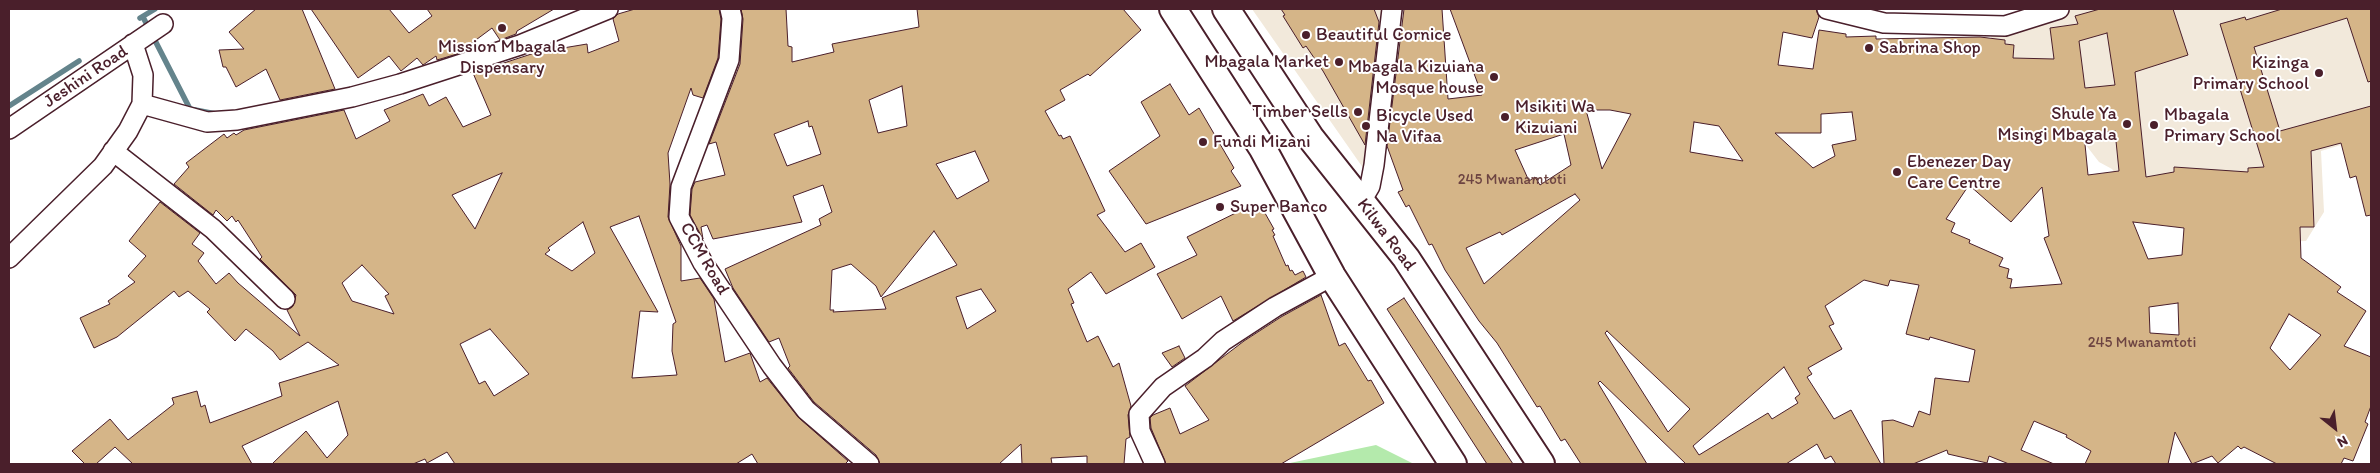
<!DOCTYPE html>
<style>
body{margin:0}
#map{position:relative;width:2380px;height:473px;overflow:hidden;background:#fff;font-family:Itim,sans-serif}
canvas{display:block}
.frame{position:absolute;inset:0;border:10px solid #4a1f2b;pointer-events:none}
.north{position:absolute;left:2310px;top:403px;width:50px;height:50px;-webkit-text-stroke:4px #fff;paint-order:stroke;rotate:151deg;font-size:14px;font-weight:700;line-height:20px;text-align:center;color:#4a1f2b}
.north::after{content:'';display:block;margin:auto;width:18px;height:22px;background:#4a1f2b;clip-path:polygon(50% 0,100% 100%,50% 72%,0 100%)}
</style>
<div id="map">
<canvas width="2380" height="473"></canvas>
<div class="frame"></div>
<div class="north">N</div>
</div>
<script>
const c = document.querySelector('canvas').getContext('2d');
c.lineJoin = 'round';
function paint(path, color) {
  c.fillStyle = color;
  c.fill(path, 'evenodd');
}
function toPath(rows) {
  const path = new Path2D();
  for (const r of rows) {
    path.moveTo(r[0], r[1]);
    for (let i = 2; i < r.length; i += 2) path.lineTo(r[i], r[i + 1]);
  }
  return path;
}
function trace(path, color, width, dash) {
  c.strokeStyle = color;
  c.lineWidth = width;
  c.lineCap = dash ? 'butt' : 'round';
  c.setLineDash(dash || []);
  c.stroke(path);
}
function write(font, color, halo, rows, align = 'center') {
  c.font = font + ' Itim,sans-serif';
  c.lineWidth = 4;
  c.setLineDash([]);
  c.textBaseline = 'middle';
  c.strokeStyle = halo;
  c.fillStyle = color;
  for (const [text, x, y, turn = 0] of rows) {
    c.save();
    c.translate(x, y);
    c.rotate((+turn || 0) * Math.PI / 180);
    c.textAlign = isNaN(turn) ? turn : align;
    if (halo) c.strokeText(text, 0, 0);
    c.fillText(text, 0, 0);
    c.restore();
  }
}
const built = toPath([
 [1252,9,1392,9,1375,185],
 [2049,9,2371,9,2371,136,2321,151,2324,212,2306,241,2219,244,2130,190,2112,169,2099,162,2082,140,1990,48,1992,31]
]);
const green = toPath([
 [1376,445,1414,464,1287,464,1290,463]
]);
const stream = toPath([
 [143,17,190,109,216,114],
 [140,18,155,9],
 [9,106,79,61]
]);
const building = toPath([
 [256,9,302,9,335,89,280,100,266,69,236,87,226,67,223,67,219,50,244,49,229,32,256,9],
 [311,9,389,9,409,33,432,16,427,9,554,9,517,31,516,34,500,40,492,28,457,54,437,60,436,56,423,65,417,58,401,71,389,56,358,78,311,9],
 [635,9,719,9,721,19,718,58,703,98,693,95,691,88,668,153,670,184,668,217,681,246,681,281,700,278,714,299,725,362,750,353,760,382,767,378,799,418,848,461,845,464,758,464,752,454,736,464,455,464,447,452,427,463,425,459,413,464,272,464,306,431,327,458,348,435,338,401,242,446,252,464,133,464,115,447,96,464,85,464,72,451,110,419,128,440,174,404,172,398,197,391,201,407,205,405,210,423,282,396,279,383,339,365,308,342,280,360,273,351,246,329,235,341,207,312,210,309,188,291,179,297,174,291,117,337,94,348,80,318,110,304,108,301,135,282,128,276,146,256,129,241,160,202,200,233,192,244,204,253,198,261,216,284,229,273,238,283,300,336,287,310,293,306,296,295,260,259,262,257,238,220,236,222,232,216,227,221,216,210,213,215,174,184,189,167,186,163,224,134,227,138,234,133,236,135,244,130,344,110,356,139,390,121,384,110,423,94,429,106,446,97,463,127,491,115,473,73,556,46,557,49,587,44,588,53,619,41,613,19,618,14,635,9],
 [502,173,475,229,452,195,502,173],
 [639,216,676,322,673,324,672,351,677,375,632,378,640,311,658,312,610,227,639,216],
 [583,222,595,253,572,271,545,254,550,250,548,248,583,222],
 [362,265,389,294,385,296,394,314,352,301,342,283,362,265],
 [490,329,529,374,494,396,485,381,479,384,460,344,490,329],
 [741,9,786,9,788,46,792,47,792,62,834,52,832,44,919,27,917,9,1123,9,1141,30,1090,76,1088,74,1060,90,1065,100,1045,111,1059,136,1061,135,1063,139,1070,136,1105,211,1097,215,1125,252,1141,243,1155,267,1106,294,1091,272,1068,289,1074,303,1071,304,1087,342,1098,336,1113,367,1119,363,1131,406,1128,415,1130,437,1126,439,1124,464,1087,464,1087,456,1051,458,1052,464,1022,464,1021,444,999,464,880,464,876,455,814,402,788,368,790,366,779,338,769,342,733,288,725,269,821,225,819,219,832,212,823,185,793,196,802,222,713,239,707,225,701,227,703,239,690,215,692,189,695,182,725,175,716,142,709,144,740,64,743,19,741,9],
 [902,86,907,126,878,133,869,100,902,86],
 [808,121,809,127,812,126,821,154,787,166,774,134,808,121],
 [975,151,989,181,957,199,936,164,975,151],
 [934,231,957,265,882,298,886,309,833,312,834,310,830,310,832,270,851,264,876,286,881,297,934,231],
 [981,289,996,311,967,329,956,297,981,289],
 [1281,9,1374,9,1379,22,1365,145,1323,71,1306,46,1303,48,1283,16,1285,15,1281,9],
 [1404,9,1442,9,1448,99,1482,95,1450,9,1816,9,1819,17,1812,38,1783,32,1778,65,1813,69,1819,30,1846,34,1846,37,1876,36,1876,39,1980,37,2005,40,2005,44,2014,45,2013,58,2054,59,2050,28,2078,24,2075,16,2100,9,2173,9,2188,55,2135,72,2146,177,2174,172,2174,167,2248,172,2248,168,2264,167,2220,24,2245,17,2246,20,2282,9,2371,9,2371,81,2368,82,2347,18,2254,47,2280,131,2371,106,2371,215,2366,216,2356,176,2350,178,2341,143,2311,151,2314,227,2300,227,2301,258,2341,287,2337,292,2366,311,2344,346,2371,357,2371,406,2365,422,2368,424,2353,461,2344,458,2341,464,2277,464,2244,447,2241,449,2238,446,2218,463,2212,456,2192,464,2175,432,2168,464,2085,464,2091,451,2066,437,2067,435,2034,421,2021,450,2054,464,2009,464,1989,456,1987,463,1948,454,1947,450,1913,464,1884,464,1882,421,1893,420,1913,427,1919,411,1930,415,1935,378,1969,382,1975,350,1930,337,1929,340,1906,334,1919,285,1890,280,1888,286,1864,280,1825,306,1834,324,1829,326,1842,349,1808,368,1812,374,1807,377,1834,419,1851,410,1881,464,1836,464,1831,456,1825,459,1817,444,1786,464,1682,464,1685,463,1600,381,1598,383,1647,464,1581,464,1565,439,1561,441,1540,406,1537,407,1497,343,1479,321,1445,270,1432,244,1429,245,1409,205,1406,207,1398,192,1403,190,1387,146,1404,9],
 [2107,33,2115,85,2085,88,2079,41,2107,33],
 [1586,110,1610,110,1631,114,1602,169,1586,110],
 [1852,112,1856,140,1832,145,1835,156,1813,168,1775,133,1821,133,1821,114,1852,112],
 [1694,122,1719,126,1743,161,1690,152,1694,122],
 [2115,131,2119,171,2088,175,2084,134,2115,131],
 [1564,134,1571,165,1540,185,1535,177,1529,181,1515,150,1564,134],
 [1969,185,2011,222,2042,187,2049,236,2044,238,2062,284,2010,288,2012,279,2007,278,2009,269,1999,266,2003,258,1969,243,1970,240,1951,232,1955,223,1946,219,1969,185],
 [1575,194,1580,200,1484,284,1466,248,1500,232,1502,235,1575,194],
 [2133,222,2184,228,2182,255,2148,259,2133,222],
 [2178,303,2179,335,2150,333,2149,307,2178,303],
 [2289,314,2321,335,2290,370,2270,348,2289,314],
 [1607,331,1690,409,1668,432,1605,333,1607,331],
 [1784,367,1800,394,1795,398,1798,403,1772,419,1768,413,1699,455,1693,446,1784,367],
 [1170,84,1189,115,1199,108,1234,168,1231,171,1241,186,1146,224,1109,171,1160,136,1141,102,1170,84],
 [1254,204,1256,208,1261,206,1274,229,1272,230,1275,235,1273,236,1286,266,1288,265,1290,271,1292,270,1295,275,1303,271,1306,277,1233,321,1221,296,1182,319,1157,274,1197,255,1187,237,1254,204],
 [1321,295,1339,346,1345,343,1368,381,1371,380,1384,403,1281,464,1166,464,1151,428,1150,418,1153,415,1170,408,1180,434,1209,420,1185,386,1244,341,1281,317,1321,295],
 [1404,298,1513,464,1487,464,1387,309,1404,298],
 [1179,346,1185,358,1172,367,1162,353,1179,346]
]);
const minor = toPath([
 [730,9,732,18,729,60,681,187,679,217,703,263,772,366,806,410,869,464],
 [1827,9,1884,23,2005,26,2059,9],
 [142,104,207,122,237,120,352,97,400,84,520,45,608,9],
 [9,129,163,24],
 [113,151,213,229,285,299],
 [1361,201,1370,186,1374,165,1392,9],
 [9,258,103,166,128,131,142,104,143,75,133,44],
 [1155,464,1140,431,1139,414,1163,387,1205,358,1223,341,1275,307,1332,276]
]);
const highway = toPath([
 [1173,9,1263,149,1332,276,1453,464],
 [1226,9,1310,137,1406,258,1541,464]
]);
const markers = [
 [502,28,5,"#4a1f2b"],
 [1306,35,5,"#4a1f2b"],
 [1869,48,5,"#4a1f2b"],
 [1339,62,5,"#4a1f2b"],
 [2319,73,5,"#4a1f2b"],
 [1494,77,5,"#4a1f2b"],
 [1358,112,5,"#4a1f2b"],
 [1505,117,5,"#4a1f2b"],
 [2127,124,5,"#4a1f2b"],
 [2154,125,5,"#4a1f2b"],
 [1366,126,5,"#4a1f2b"],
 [1203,142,5,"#4a1f2b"],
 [1897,172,5,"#4a1f2b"],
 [1220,207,5,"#4a1f2b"]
];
const numberNames = [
 ["245 Mwanamtoti",1512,180],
 ["245 Mwanamtoti",2142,343]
];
const poiNames = [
 ["Beautiful Cornice",1316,35],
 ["Mission Mbagala",502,47,"center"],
 ["Dispensary",502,68,"center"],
 ["Sabrina Shop",1879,48],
 ["Mbagala Market",1329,62,"right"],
 ["Kizinga",2309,63,"right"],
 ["Primary School",2309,84,"right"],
 ["Mbagala Kizuiana",1484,67,"right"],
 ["Mosque house",1484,88,"right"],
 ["Msikiti Wa",1515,107],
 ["Kizuiani",1515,128],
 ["Timber Sells",1348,112,"right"],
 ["Shule Ya",2117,114,"right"],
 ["Msingi Mbagala",2117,135,"right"],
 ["Mbagala",2164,115],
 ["Primary School",2164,136],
 ["Bicycle Used",1376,116],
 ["Na Vifaa",1376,137],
 ["Fundi Mizani",1213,142],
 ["Ebenezer Day",1907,162],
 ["Care Centre",1907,183],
 ["Super Banco",1230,207]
];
const streetNames = [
 ["Jeshini Road",86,77,-34],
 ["Kilwa Road",1386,235,53],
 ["CCM Road",704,259,60]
];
paint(built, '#f2e9db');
paint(green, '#b4eaac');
trace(stream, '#64848c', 5.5);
paint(building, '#d5b588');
trace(building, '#4a1f2b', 1);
trace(minor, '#4a1f2b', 22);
trace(highway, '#4a1f2b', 30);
trace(minor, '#fff', 19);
trace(highway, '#fff', 26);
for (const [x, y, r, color] of markers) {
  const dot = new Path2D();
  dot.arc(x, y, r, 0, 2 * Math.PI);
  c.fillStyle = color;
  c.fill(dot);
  trace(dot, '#fff', 2);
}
write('15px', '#6d4442', null, numberNames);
write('18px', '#4a1f2b', '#fff', poiNames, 'left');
write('18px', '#4a1f2b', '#fff', streetNames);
</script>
